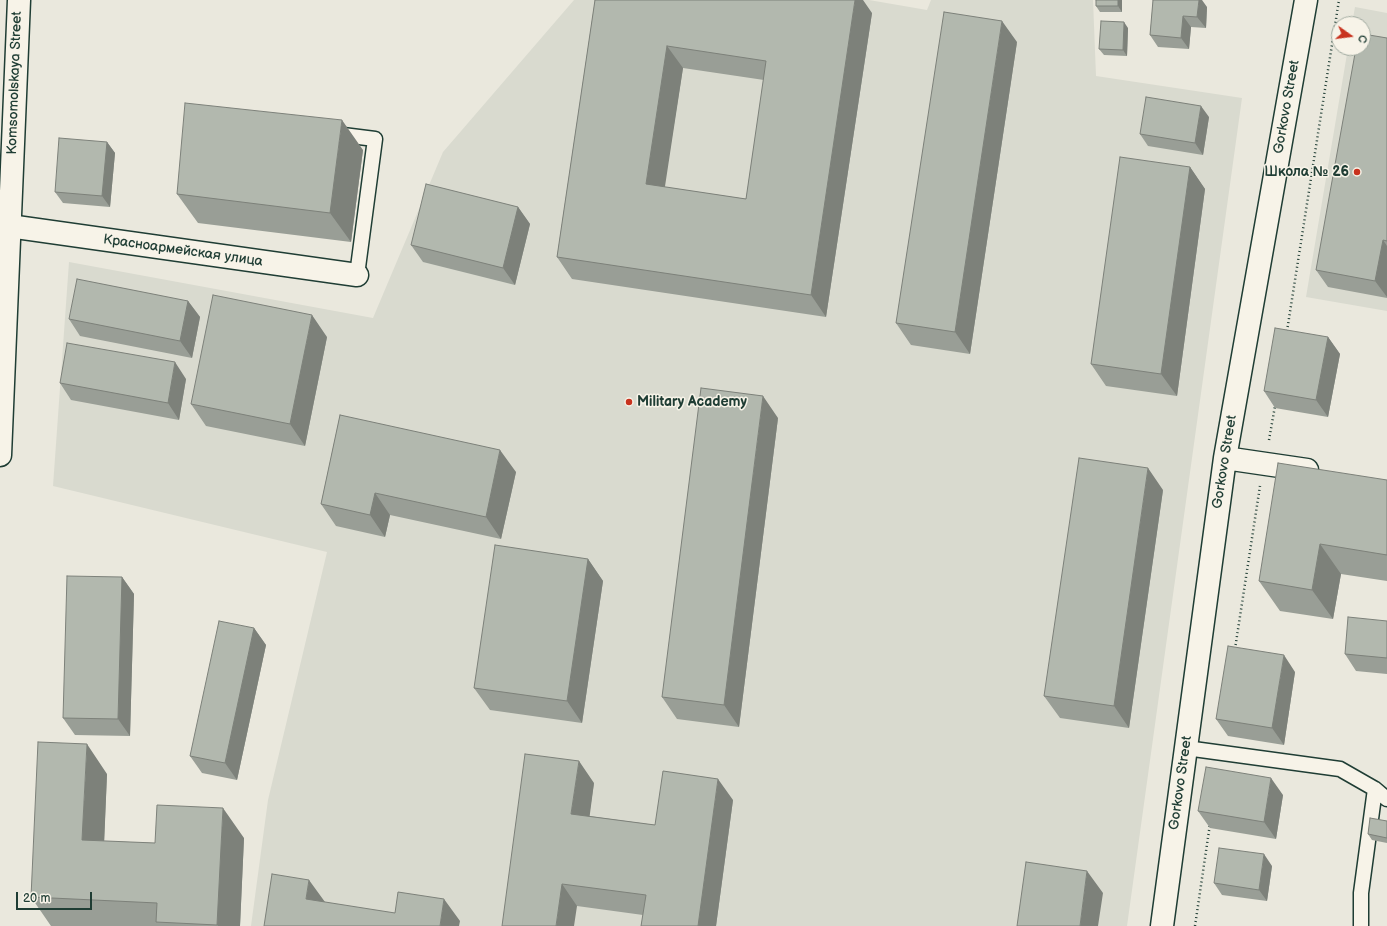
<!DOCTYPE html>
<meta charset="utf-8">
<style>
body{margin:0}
#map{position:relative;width:1387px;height:926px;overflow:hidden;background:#eae8dd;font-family:"Balsamiq Sans",sans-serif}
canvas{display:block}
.north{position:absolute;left:1331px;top:16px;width:40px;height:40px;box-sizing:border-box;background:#f7f3e8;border:1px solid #a1aaa0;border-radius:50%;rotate:104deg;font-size:11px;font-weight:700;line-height:16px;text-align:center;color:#1f3d34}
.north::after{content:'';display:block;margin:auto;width:14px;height:18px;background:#c8321e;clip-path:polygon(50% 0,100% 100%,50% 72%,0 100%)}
.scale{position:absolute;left:16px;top:892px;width:76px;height:18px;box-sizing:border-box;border:2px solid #1f3d34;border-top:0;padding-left:5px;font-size:12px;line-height:14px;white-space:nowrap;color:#1f3d34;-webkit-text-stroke:3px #f7f3e8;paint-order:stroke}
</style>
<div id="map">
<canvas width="1387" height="926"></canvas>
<div class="north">С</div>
<div class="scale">20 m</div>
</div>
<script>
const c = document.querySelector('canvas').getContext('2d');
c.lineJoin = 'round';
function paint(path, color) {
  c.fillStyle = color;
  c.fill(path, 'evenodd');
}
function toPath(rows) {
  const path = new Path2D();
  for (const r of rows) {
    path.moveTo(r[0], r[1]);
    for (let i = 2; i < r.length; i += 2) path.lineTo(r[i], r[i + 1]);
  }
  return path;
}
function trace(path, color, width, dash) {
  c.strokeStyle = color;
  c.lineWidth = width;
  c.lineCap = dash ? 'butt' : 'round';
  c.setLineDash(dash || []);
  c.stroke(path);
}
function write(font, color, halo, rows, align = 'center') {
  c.font = font + ' "Balsamiq Sans",sans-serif';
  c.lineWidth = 3;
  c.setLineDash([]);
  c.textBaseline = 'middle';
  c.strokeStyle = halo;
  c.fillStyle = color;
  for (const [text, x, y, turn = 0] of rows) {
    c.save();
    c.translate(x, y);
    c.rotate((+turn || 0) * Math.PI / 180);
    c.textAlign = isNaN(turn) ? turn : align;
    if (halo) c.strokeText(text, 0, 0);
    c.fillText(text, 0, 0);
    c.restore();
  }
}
const built = toPath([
 [574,0,869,0,927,10,931,0,1093,0,1096,76,1242,98,1127,926,251,926,268,800,327,552,53,486,69,262,373,318,443,152],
 [1355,7,1387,13,1387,311,1306,297,1348,48,1363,48,1363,24,1352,24]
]);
const path = toPath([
 [1287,331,1339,0],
 [1269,440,1275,406],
 [1235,649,1260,486],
 [1195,926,1210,824]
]);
const service = toPath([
 [335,134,375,139,357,275],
 [1186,748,1340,769,1375,789,1387,799],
 [1361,926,1361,893,1375,789]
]);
const minor = toPath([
 [9,226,357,275],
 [1225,458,1307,470],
 [1162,926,1225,458,1306,0]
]);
const tertiary = toPath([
 [0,455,19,0]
]);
const wall = toPath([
 [595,0,872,13,826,317,572,279,557,257],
 [683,68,764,80,746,199,664,187],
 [1096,0,1122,0,1122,12,1100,12,1096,6],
 [1153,0,1207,7,1206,28,1191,27,1189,49,1158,47,1150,35],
 [1128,28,1127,56,1104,55,1099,49],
 [1387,38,1387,298,1328,287,1316,270],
 [1017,42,970,354,911,345,896,323],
 [1209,117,1203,155,1148,146,1140,134],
 [107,142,115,153,110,207,63,203,55,192],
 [363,150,351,242,198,223,177,194],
 [1190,167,1205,189,1177,396,1106,386,1091,364],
 [518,207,530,224,515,285,423,262,411,245],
 [188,301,200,317,192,358,80,336,69,319],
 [327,337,305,446,206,426,191,404],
 [1328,337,1340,354,1328,417,1275,408,1264,391],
 [186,379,179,420,71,400,60,383],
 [340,415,516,472,501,539,390,515,385,537,336,526,321,504],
 [778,418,739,727,677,719,662,697],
 [1387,480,1387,581,1341,574,1333,619,1280,611,1259,581],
 [1163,490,1129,728,1060,718,1044,696],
 [588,559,603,581,582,723,490,710,474,688],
 [122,577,134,594,130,736,75,735,63,718],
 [1387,621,1387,674,1356,671,1345,654],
 [254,628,266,645,237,780,202,773,190,756],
 [1295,672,1284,745,1228,736,1216,719],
 [107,774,104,841,155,843,244,838,240,926,51,926,31,897],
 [594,783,589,816,655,825,733,800,716,926,641,926,643,915,577,906,502,926],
 [1283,795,1276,839,1210,828,1198,811],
 [1387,821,1387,843,1372,840,1368,834],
 [1272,866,1267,901,1222,895,1214,883]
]);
const shadedWall = toPath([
 [855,0,863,0,872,13,826,317,811,295],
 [1118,0,1122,0,1122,12,1118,6],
 [1199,0,1202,0,1207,7,1206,28,1197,17],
 [1183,16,1191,27,1189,49,1181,38],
 [1002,21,1017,42,970,354,955,332],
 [1124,22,1128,28,1127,56,1123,50],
 [667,46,683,68,662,206,646,184],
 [1201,106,1209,117,1203,155,1195,143],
 [342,120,363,150,351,242,330,213],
 [107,142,115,153,110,207,102,196],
 [1190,167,1205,189,1177,396,1161,374],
 [518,207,530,224,515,285,503,268],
 [1383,240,1387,246,1387,297,1375,281],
 [188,301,200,317,192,358,180,341],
 [312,315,327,337,305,446,290,424],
 [1328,337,1340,354,1328,417,1316,400],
 [175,362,186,379,179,420,168,403],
 [763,396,778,418,739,727,724,705],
 [500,450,516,472,501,539,486,517],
 [1148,468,1163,490,1129,728,1114,706],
 [375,493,390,515,385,537,370,515],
 [1320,544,1341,574,1333,619,1312,590],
 [588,559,603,581,582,723,567,701],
 [122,577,134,594,130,736,118,719],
 [254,628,266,645,237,780,225,763],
 [1284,655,1295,672,1284,745,1272,728],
 [87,744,107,774,103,870,82,840],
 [579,761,594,783,587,836,571,814],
 [1271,778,1283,795,1276,839,1264,822],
 [718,779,733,800,716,926,698,926],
 [223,808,244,838,240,926,218,926,217,925],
 [1264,854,1272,866,1267,901,1259,890],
 [1087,871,1103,893,1098,926,1080,926],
 [309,880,325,902,321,921,306,899],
 [562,884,577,906,574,926,556,926],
 [444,899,460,921,459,926,440,926]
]);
const building = toPath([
 [595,0,855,0,811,295,557,257,595,0],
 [667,46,766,61,746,199,646,184,667,46],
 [1096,0,1118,0,1118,6,1096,6,1096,0],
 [1153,0,1199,0,1197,17,1183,16,1181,38,1150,35,1153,0],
 [944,12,1002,21,955,332,896,323,944,12],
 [1101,21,1124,22,1123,50,1099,49,1101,21],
 [1363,34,1387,38,1387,241,1383,240,1375,281,1316,270,1356,48,1363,48,1363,34],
 [1146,97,1201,106,1195,143,1140,134,1146,97],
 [185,103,342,120,330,213,177,194,185,103],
 [59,138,107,142,102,196,55,192,59,138],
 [1120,157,1190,167,1161,374,1091,364,1120,157],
 [426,184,518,207,503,268,411,245,426,184],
 [77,279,188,301,180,341,69,319,77,279],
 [213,295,312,315,290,424,191,404,213,295],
 [1275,328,1328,337,1316,400,1264,391,1275,328],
 [67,343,175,362,168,403,60,383,67,343],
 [701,388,763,396,724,705,662,697,701,388],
 [340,415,500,450,486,517,375,493,370,515,321,504,340,415],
 [1079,458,1148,468,1114,706,1044,696,1079,458],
 [1278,463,1387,480,1387,555,1320,544,1312,590,1259,581,1278,463],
 [495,545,588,559,567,701,474,688,495,545],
 [67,576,122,577,118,719,63,718,67,576],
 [1348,617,1387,621,1387,658,1345,654,1348,617],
 [219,621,254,628,225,763,190,756,219,621],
 [1228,646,1284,655,1272,728,1216,719,1228,646],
 [38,742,87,744,82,840,155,843,157,805,223,808,217,925,156,922,157,903,31,897,38,742],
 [525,754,579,761,571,814,655,825,663,771,718,779,698,926,641,926,646,895,562,884,556,926,502,926,525,754],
 [1206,767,1271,778,1264,822,1198,811,1206,767],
 [1370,818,1387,821,1387,838,1368,834,1370,818],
 [1219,848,1264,854,1259,890,1214,883,1219,848],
 [1026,862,1087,871,1080,926,1017,926,1026,862],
 [272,874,309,880,306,899,395,913,398,892,444,899,440,926,264,926,272,874]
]);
const markers = [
 [1357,172,4,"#c8321e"],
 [629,402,4,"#c8321e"]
];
const streetNames = [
 ["Komsomolskaya Street",15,83,-88],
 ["Gorkovo Street",1287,107,-80],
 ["Красноармейская улица",183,251,8],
 ["Gorkovo Street",1225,462,-81],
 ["Gorkovo Street",1181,783,-82]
];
const poiNames = [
 ["Школа № 26",1349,172],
 ["Military Academy",637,402,"left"]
];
paint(built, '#d9dacf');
trace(service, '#1f3d34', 17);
trace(minor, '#1f3d34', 25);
trace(tertiary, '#1f3d34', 25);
trace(path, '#1f3d34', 2.5, [1, 3]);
trace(service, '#f7f3e8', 14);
trace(minor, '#f7f3e8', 22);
trace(tertiary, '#f7f3e8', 22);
paint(wall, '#999e96');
paint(shadedWall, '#7d817a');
paint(building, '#b2b8ae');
trace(building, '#7d817a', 1);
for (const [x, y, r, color] of markers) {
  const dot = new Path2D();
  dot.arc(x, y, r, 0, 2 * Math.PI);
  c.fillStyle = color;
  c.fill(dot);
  trace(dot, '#f7f3e8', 1.5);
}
write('14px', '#1f3d34', '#f7f3e8', streetNames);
write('bold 14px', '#1f3d34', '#f7f3e8', poiNames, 'right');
</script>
